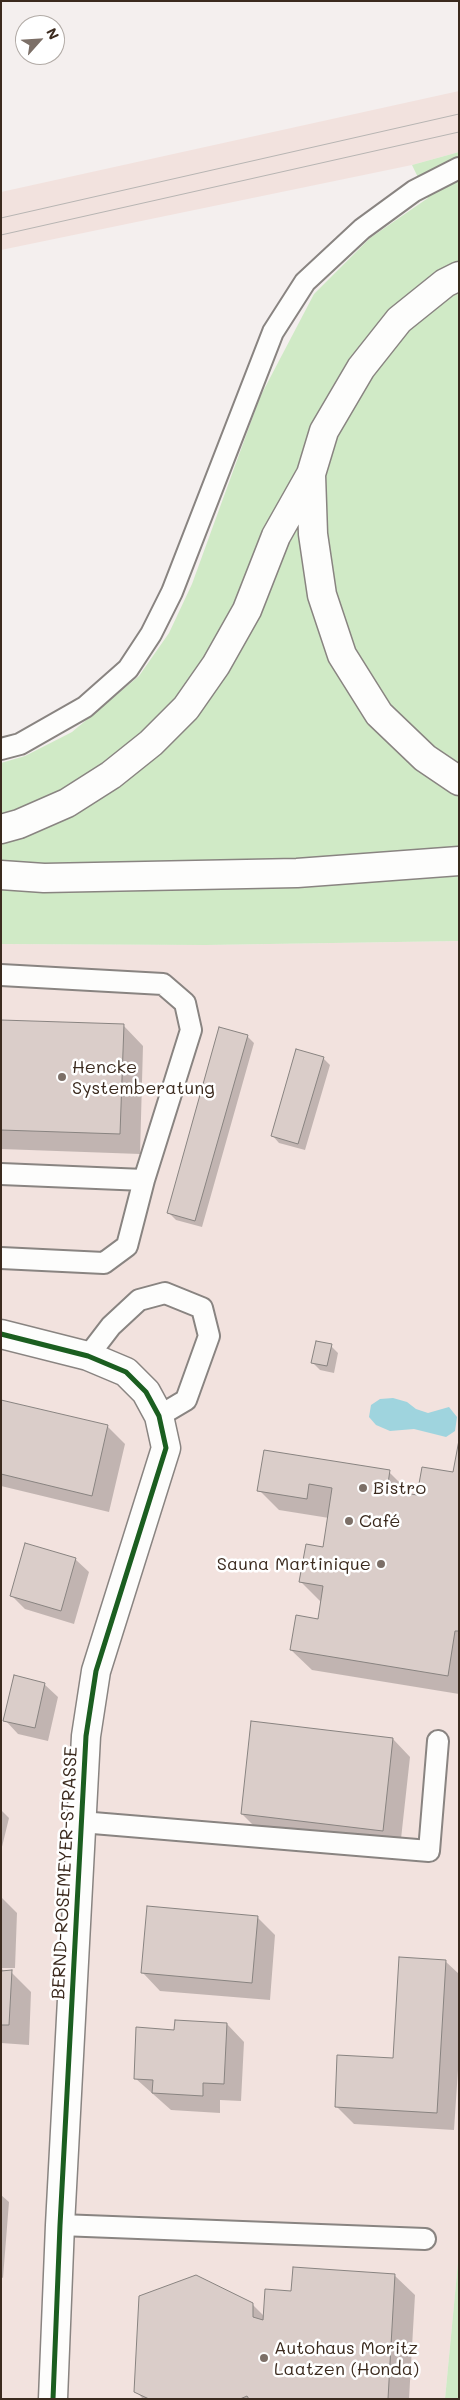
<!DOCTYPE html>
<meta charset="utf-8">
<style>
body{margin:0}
#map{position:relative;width:460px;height:2400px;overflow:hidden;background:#f4efee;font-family:Mali,sans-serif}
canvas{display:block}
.frame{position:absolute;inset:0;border:2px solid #3b2a1e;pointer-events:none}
.north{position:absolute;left:15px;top:15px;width:50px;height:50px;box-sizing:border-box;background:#fff;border:1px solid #b1aaa5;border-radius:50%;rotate:64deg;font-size:14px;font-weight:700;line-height:20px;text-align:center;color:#3b2a1e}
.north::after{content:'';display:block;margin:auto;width:18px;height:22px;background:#7c6f67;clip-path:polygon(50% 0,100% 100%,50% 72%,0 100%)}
</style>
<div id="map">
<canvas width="460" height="2400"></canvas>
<div class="frame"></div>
<div class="north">N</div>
</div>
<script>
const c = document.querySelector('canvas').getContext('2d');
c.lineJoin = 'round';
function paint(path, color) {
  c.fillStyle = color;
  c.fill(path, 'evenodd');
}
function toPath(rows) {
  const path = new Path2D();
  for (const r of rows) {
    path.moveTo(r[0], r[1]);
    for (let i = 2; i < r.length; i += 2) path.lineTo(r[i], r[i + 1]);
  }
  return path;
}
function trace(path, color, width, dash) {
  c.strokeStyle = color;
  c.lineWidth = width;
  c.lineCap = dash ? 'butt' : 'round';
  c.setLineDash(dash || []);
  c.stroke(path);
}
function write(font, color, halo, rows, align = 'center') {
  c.font = font + ' Mali,sans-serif';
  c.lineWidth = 5;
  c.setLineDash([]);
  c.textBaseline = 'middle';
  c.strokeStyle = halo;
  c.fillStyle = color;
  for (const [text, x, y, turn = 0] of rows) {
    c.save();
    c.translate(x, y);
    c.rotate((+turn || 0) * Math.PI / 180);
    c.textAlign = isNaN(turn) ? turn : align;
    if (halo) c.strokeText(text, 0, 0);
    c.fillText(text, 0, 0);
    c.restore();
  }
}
const built = toPath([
 [459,91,459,152,412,165,1,250,1,192],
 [459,941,459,2252,445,2399,1,2399,1,944,206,945]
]);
const green = toPath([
 [459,152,459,941,206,945,1,944,1,763,25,756,72,732,139,676,169,633,192,584,260,397,314,294,370,238,428,198,412,165],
 [459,2252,459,2399,445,2399]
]);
const water = toPath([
 [393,1398,407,1402,416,1409,428,1413,449,1407,457,1417,455,1431,446,1437,414,1429,390,1431,376,1425,369,1417,371,1405,380,1399]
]);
const shadow = toPath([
 [1,1021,123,1025,143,1046,140,1154,1,1149],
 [247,1036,254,1043,202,1227,176,1220,168,1212],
 [323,1058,330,1065,305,1150,279,1143,272,1135],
 [331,1346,338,1353,334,1373,320,1370,312,1362],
 [1,1401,108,1427,125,1444,109,1512,1,1486],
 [459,1447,459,1694,312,1670,291,1650,319,1620,321,1602,301,1582,324,1548,329,1518,279,1510,259,1490,389,1472,409,1492,409,1494,418,1496,454,1474],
 [75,1559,89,1572,74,1624,25,1609,12,1596],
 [44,1684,58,1697,48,1741,18,1734,5,1720],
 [393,1739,410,1757,400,1848,260,1832,242,1814],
 [1,1810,9,1818,1,1851],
 [1,1897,17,1913,15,1968,2,1968,3,1972,11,1972,31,1992,29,2045,1,2043],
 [257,1917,275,1935,270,2000,160,1991,143,1973],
 [445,1961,459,1974,459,2055,454,2130,354,2124,336,2106,394,2059],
 [227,2024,244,2042,241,2101,220,2100,220,2113,171,2110,135,2078,175,2031],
 [1,2195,9,2202,3,2278,1,2277],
 [394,2275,415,2295,409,2399,143,2399,136,2391,252,2304,265,2317,292,2292]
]);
const building = toPath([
 [1,1020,124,1024,120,1134,1,1130,1,1020],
 [219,1027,248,1035,195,1221,167,1213,219,1027],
 [296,1049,324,1057,298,1144,271,1136,296,1049],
 [316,1341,332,1344,327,1366,311,1363,316,1341],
 [1,1400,108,1425,92,1496,1,1474,1,1400],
 [459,1440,459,1631,455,1631,448,1676,290,1650,296,1615,318,1619,323,1586,299,1582,306,1544,323,1547,332,1488,309,1484,307,1499,257,1491,264,1450,390,1470,387,1490,417,1495,422,1467,453,1472,459,1440],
 [25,1543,76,1558,61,1611,10,1596,25,1543],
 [14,1675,45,1683,35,1728,3,1721,14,1675],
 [251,1721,393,1738,383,1831,241,1814,251,1721],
 [147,1906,258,1916,252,1983,141,1973,147,1906],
 [399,1957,446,1960,437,2113,335,2107,337,2055,393,2058,399,1957],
 [12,1970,9,2025,1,2025,1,1971,12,1970],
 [175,2020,227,2023,224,2084,203,2083,203,2096,152,2093,153,2080,134,2079,136,2027,174,2030,175,2020],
 [293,2267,395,2274,388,2399,249,2399,247,2396,240,2399,149,2399,134,2392,139,2296,196,2275,253,2303,253,2317,263,2320,265,2289,291,2291,293,2267]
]);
const lane = toPath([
 [1,749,20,744,85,707,128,669,151,634,172,592,273,332,305,282,362,229,414,191,459,168],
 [1,975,163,984,185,1003,191,1030,144,1180],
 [1,1174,144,1180,127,1246,104,1263,1,1258],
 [88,1356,111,1326,139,1300,165,1293,202,1308,209,1336,186,1400,159,1416],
 [81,1822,429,1851,438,1741],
 [60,2225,425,2239]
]);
const street = toPath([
 [1,1334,88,1356,126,1372,146,1392,159,1416,166,1448,96,1671,86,1736,60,2225,53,2399]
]);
const primary = toPath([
 [311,475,313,534,322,595,342,655,379,714,425,758,459,781],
 [1,829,19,824,67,803,111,775,151,743,186,708,216,665,247,610,276,536,311,474,324,431,361,368,399,320,445,283,459,276],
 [1,875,44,878,297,873,459,861]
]);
const tram = toPath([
 [1,218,459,114],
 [1,235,459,132]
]);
const cycleway = toPath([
 [1,1334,88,1356,126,1372,146,1392,159,1416,166,1448,96,1671,86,1736,60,2225,53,2399]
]);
const markers = [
 [62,1077,5,"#7c6f67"],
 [363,1488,5,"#7c6f67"],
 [349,1521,5,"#7c6f67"],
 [381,1564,5,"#7c6f67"],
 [264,2358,5,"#7c6f67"]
];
const poiNames = [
 ["Hencke",72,1067],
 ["Systemberatung",72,1088],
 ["Bistro",373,1488],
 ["Café",359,1521],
 ["Sauna Martinique",371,1564,"right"],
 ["Autohaus Moritz",274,2348],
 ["Laatzen (Honda)",274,2369]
];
const streetNames = [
 ["BERND-ROSEMEYER-STRASSE",65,1873,-87]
];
paint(built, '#f2e2de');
paint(green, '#d0eac6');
paint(water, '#9fd4de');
paint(shadow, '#0003');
paint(building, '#dacdc9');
trace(building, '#898481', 1);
trace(lane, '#898481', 24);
trace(street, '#898481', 31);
trace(primary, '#898481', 31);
trace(lane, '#fdfdfc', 20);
trace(street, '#fdfdfc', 28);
trace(primary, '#fdfdfc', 28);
trace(tram, '#b8b5b3', 1);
trace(cycleway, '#1b5e20', 5);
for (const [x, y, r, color] of markers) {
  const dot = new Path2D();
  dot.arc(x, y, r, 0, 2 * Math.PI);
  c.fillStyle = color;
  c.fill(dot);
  trace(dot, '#fff', 2);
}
write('18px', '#3b2a1e', '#fff', poiNames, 'left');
write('18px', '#3b2a1e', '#fff', streetNames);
</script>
